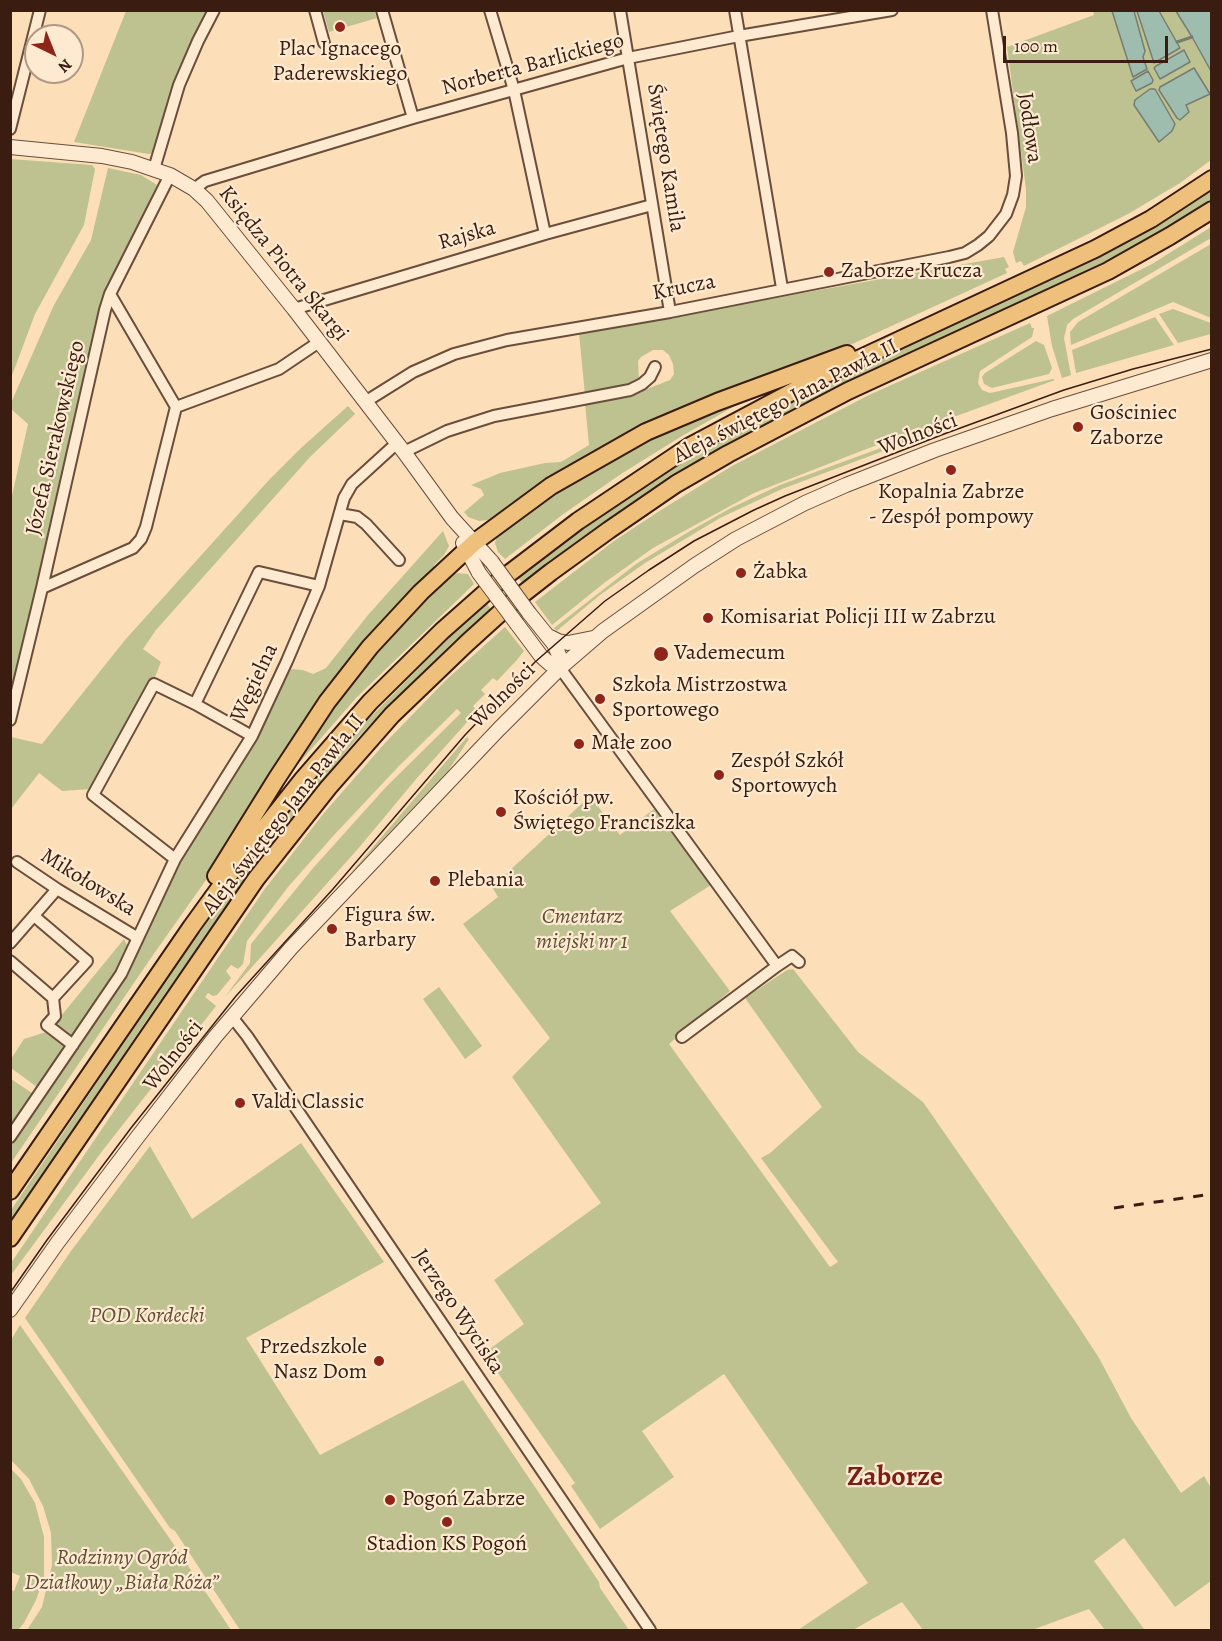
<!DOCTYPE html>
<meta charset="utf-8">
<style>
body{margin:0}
#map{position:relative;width:1222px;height:1641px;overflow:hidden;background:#fcdfb8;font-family:Alegreya,serif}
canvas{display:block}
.frame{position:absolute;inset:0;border:12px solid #3a1c11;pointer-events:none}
.north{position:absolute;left:24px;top:24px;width:60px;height:60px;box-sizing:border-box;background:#fdead1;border:2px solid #af9884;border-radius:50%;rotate:137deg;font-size:16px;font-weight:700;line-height:24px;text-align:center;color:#3a1c11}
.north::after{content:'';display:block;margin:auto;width:21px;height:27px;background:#8f2418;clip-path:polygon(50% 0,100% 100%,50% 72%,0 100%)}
.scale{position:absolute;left:1003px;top:36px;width:165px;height:27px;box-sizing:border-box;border:3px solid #3a1c11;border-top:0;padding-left:8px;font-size:18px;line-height:21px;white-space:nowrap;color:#3a1c11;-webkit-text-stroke:4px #fdead1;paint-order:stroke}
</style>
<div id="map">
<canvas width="1222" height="1641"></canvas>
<div class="frame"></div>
<div class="north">N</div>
<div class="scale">100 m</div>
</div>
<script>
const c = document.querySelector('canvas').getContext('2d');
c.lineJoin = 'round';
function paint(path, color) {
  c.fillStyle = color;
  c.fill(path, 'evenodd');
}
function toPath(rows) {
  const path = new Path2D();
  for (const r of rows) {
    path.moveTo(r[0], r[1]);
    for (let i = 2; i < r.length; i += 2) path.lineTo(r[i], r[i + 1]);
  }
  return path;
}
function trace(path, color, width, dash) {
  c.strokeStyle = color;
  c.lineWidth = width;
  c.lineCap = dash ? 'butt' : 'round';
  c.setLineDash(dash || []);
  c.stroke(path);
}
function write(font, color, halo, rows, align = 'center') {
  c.font = font + ' Alegreya,serif';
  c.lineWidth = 4.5;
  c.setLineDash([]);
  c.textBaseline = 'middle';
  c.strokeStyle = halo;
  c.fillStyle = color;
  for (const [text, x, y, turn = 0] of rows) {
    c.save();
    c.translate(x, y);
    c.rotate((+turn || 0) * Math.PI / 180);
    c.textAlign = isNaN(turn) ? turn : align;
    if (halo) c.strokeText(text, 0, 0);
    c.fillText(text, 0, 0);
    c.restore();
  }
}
const green = toPath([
 [126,11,207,11,181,65,169,98,155,147,152,153,149,154,74,142],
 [323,11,374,11,377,18,329,32],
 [1093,11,1112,11,1133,77,1147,69,1143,57,1145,51,1134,11,1137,11,1154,63,1180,48,1159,11,1176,11,1211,71,1211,160,1180,183,1128,214,1024,266,1021,261,1016,263,1013,252,1026,207,1026,189,1007,47,1094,15],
 [10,159,92,165,95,169,84,225,35,314,11,378],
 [108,168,141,175,157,185,103,298,11,696,11,500,28,424,11,409,11,403,54,305,91,240],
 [1211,190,1211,199,1159,232,1120,254,1037,295,859,375,721,447,625,507,522,583,518,577,575,532,672,467,733,431,801,395,1084,263,1158,224],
 [1211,227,1211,238,1073,319,1067,325,1064,338,1071,375,1062,378,1052,346,1047,316,1152,264],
 [1211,244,1211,318,1173,302,1071,345,1070,332,1078,322],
 [1004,257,1009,267,1005,269,1007,273,848,346,695,406,498,517,496,514,488,520,479,521,468,517,464,512,484,495,481,489,471,485,500,473,545,463,561,462,589,445,585,403,637,393,670,380,674,374,673,364,669,355,663,350,653,350,641,357,638,361,639,380,637,383,585,395,579,333],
 [1173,309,1211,323,1211,334,1178,343,1159,314],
 [1155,317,1174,345,1076,373,1072,350],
 [1030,323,1032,328,1034,328,1032,337,980,371,978,383,982,390,990,393,1053,379,1055,380,869,448,754,493,653,548,604,583,552,625,535,602,614,541,661,510,732,466,869,395],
 [1036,341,1044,345,1052,368,1049,374,992,388,984,384,982,377,985,373],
 [741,400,740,403,682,436,621,474,562,515,505,559,498,552,495,543,497,536,528,508,624,449],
 [348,406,355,414,310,457,156,630,143,649,161,662,153,682,92,789,62,791,39,773,11,809,11,737,42,744,125,640,268,481,301,448],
 [957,420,907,442,782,489,720,518,645,563,600,595,559,629,557,631,554,628,636,564,690,531,731,508,780,485],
 [443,531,449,546,444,555,434,565,435,569,398,608,153,955,11,1163,11,1145,124,976,178,865,253,746,291,669,303,670,313,674,326,668,368,615],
 [458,573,468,574,474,584,357,697,293,770,292,768,362,666,422,598,451,575],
 [487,604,491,609,453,642,359,736,265,850,146,1021,11,1221,11,1210,177,964,261,847,300,797,358,730,452,634],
 [505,627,524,651,516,661,497,681,493,678,481,690,485,694,473,706,477,711,417,778,357,850,225,997,250,963,251,944,314,867,386,787,461,713,457,709,399,766,334,835,288,887,247,941,243,964,238,969,231,965,226,971,231,978,217,995,213,996,208,993,205,997,216,1006,103,1150,11,1275,11,1263,264,890,324,813,385,743,446,680],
 [467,737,469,739,448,771,349,875],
 [590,796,620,835,654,809,711,885,670,911,730,991,669,1044,830,1267,838,1262,761,1158,770,1153,822,1107,745,998,787,970,793,969,858,1052,923,1102,1075,1321,1099,1358,1131,1418,1181,1493,1204,1476,1211,1488,1211,1581,1175,1607,1124,1538,1094,1561,1144,1629,1105,1630,1089,1609,1032,1630,923,1630,902,1602,853,1630,798,1630,868,1583,724,1374,642,1431,674,1477,600,1529,571,1486,575,1483,484,1353,524,1324,494,1280,601,1203,512,1077,550,1038,463,924,498,897,492,887],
 [124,939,128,947,116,973,73,1037,68,1037,52,1027],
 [439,987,482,1046,465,1059,423,999],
 [49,1031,65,1043,66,1047,40,1086,37,1087,11,1068,11,1059,24,1039],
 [11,1079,32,1093,33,1096,11,1129],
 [301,1143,384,1262,246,1338,320,1455,463,1380,599,1582,600,1588,629,1630,240,1630,175,1531,170,1528,25,1318,71,1251,150,1146,192,1219],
 [20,1325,170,1539,231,1630,27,1630,42,1607,52,1565,51,1533,43,1506,29,1479,11,1460,11,1340],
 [11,1469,21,1479,35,1503,44,1537,44,1578,36,1600,24,1623,18,1630,10,1630,11,1590,14,1591,20,1576,11,1572]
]);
const water = toPath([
 [1112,11,1134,11,1145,51,1143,57,1147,69,1133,77,1112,11],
 [1137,11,1159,11,1180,48,1154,63,1137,11],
 [1176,11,1211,11,1211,71,1192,37,1176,11],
 [1184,50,1190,62,1160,79,1154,68,1156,66,1184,50],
 [1194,68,1210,94,1186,105,1189,112,1180,120,1177,118,1159,90,1160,87,1194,68],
 [1148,71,1153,80,1152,83,1136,91,1131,81,1148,71],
 [1150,89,1155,89,1175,124,1172,131,1159,142,1134,105,1135,100,1150,89]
]);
const stream = toPath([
 [1177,42,1192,37]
]);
const minor = toPath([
 [315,10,324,43],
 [382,10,413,118],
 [490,10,514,90,545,234],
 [620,10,670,312],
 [735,10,782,288],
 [10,129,40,10],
 [154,169,179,85,198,41,214,10],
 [194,189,205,181,413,118,628,58,739,36,892,10],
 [294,309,545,234,652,205],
 [365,402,413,372,454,354,507,340,670,312,949,257,965,253,978,245,989,236,1006,214,1013,195,1016,176,1012,133,992,10],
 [176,407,279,369,319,342],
 [404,452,447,431,494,416,630,390,642,384,650,377,655,367],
 [340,514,357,517,366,524,399,560],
 [42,588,133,548,141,539,146,527,176,407,110,294],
 [560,668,777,966,792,956,799,962],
 [10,720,42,588,105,310,110,294,170,175],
 [252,736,195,704,259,572,319,586],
 [175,859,93,795,154,684,195,704],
 [17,862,57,889,133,935,137,939],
 [10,943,57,889],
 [10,961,53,998,87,961,34,916],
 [53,998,55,1016,47,1025,73,1045],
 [232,1017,247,1036,650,1630],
 [682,1037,777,966],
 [10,1137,121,974,175,859,252,736,287,661,319,586,344,498,352,484,397,443]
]);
const tertiary = toPath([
 [10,147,102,156,132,162,170,175,194,189,207,201,294,309,404,452,452,518,492,562],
 [463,543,479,573],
 [529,613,554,644,559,655,560,668],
 [517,624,541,656,550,664,560,668],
 [548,636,558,641,568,643,593,638],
 [10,1310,58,1242,136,1139,215,1037,291,948,499,729,560,668,603,631,694,566,736,539,805,503,846,485,935,450,1052,409,1212,360]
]);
const primary = toPath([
 [216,876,277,778,327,702,370,647,421,592,475,542,551,486,646,432,717,402,847,354],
 [10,1191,192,926,247,850,303,779,370,702,442,631,494,585,578,521,690,446,822,376,1095,249,1151,219,1212,179],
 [10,1238,256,879,328,788,392,715,467,643,510,604,551,572,609,530,676,484,728,454,848,391,1108,271,1170,236,1212,210]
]);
const tram = toPath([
 [10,1293,47,1240,131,1128,236,996,333,889,465,735,535,662,605,601,649,570,694,541,754,510,785,496,944,434,1064,390,1133,369,1212,349]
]);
const rail = toPath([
 [1114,1208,1212,1194]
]);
const tertiaryBridge = toPath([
 [492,562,529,613],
 [479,573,517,624]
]);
const markers = [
 [340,27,6,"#8f2418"],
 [829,272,6,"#8f2418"],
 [1078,427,6,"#8f2418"],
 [951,470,6,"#8f2418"],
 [741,573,6,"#8f2418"],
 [708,618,6,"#8f2418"],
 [661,654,8,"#8f2418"],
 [600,699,6,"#8f2418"],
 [579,744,6,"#8f2418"],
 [719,775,6,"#8f2418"],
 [501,812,6,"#8f2418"],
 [435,881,6,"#8f2418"],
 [332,929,6,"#8f2418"],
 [240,1103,6,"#8f2418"],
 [379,1361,6,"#8f2418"],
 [390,1500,6,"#8f2418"],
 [447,1522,6,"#8f2418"]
];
const poiNames = [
 ["Plac Ignacego",340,50,"center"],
 ["Paderewskiego",340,75,"center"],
 ["Zaborze Krucza",841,272],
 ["Gościniec",1090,414],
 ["Zaborze",1090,439],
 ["Kopalnia Zabrze",951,493,"center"],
 ["- Zespół pompowy",951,518,"center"],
 ["Żabka",753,573],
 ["Komisariat Policji III w Zabrzu",720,618],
 ["Vademecum",674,654],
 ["Szkoła Mistrzostwa",612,686],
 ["Sportowego",612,711],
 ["Małe zoo",591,744],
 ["Zespół Szkół",731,762],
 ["Sportowych",731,787],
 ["Kościół pw.",513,799],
 ["Świętego Franciszka",513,824],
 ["Plebania",447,881],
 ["Figura św.",344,916],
 ["Barbary",344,941],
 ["Valdi Classic",252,1103],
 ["Przedszkole",367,1348,"right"],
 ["Nasz Dom",367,1373,"right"],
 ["Pogoń Zabrze",402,1500],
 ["Stadion KS Pogoń",447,1545,"center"]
];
const streetNames = [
 ["Norberta Barlickiego",533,65,-15],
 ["Jodłowa",1029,128,82],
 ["Świętego Kamila",665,158,81],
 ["Rajska",467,236,-16],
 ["Księdza Piotra Skargi",283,264,51],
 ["Krucza",684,288,-11],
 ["Aleja świętego Jana Pawła II",786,402,-27],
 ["Wolności",918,435,-21],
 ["Józefa Sierakowskiego",56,438,-77],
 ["Węgielna",255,683,-65],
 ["Wolności",503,696,-45],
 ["Aleja świętego Jana Pawła II",284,815,-52],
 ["Mikołowska",88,883,32],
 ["Wolności",174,1056,-52],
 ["Jerzego Wyciska",458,1312,56]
];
const parkNames = [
 ["Cmentarz",582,918],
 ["miejski nr 1",582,943],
 ["POD Kordecki",147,1317],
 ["Rodzinny Ogród",122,1559],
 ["Działkowy „Biała Róża”",122,1584]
];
const districtNames = [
 ["Zaborze",895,1478]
];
paint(green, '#bdc290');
paint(water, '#9fbdaf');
trace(water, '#777d70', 1.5);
trace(stream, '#777d70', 3);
trace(minor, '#6a4d3b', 14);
trace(tertiary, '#6a4d3b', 16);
trace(primary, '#3a1c11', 20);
trace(minor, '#fdead1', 10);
trace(tertiary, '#fdead1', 14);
trace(primary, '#eec07c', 16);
trace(tram, '#3a1c11', 1.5);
trace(rail, '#3a1c11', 3, [10, 10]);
trace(tertiaryBridge, '#6a4d3b', 16, []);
trace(tertiaryBridge, '#fdead1', 14);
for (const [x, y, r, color] of markers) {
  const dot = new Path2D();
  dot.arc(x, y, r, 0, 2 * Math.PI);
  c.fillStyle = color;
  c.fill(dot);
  trace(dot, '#fdead1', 2);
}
write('22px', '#3a1c11', '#fdead1', poiNames, 'left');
write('22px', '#3a1c11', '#fdead1', streetNames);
write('italic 22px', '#614e37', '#fdead1', parkNames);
write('bold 28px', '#7a1f14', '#fdead1', districtNames);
</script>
